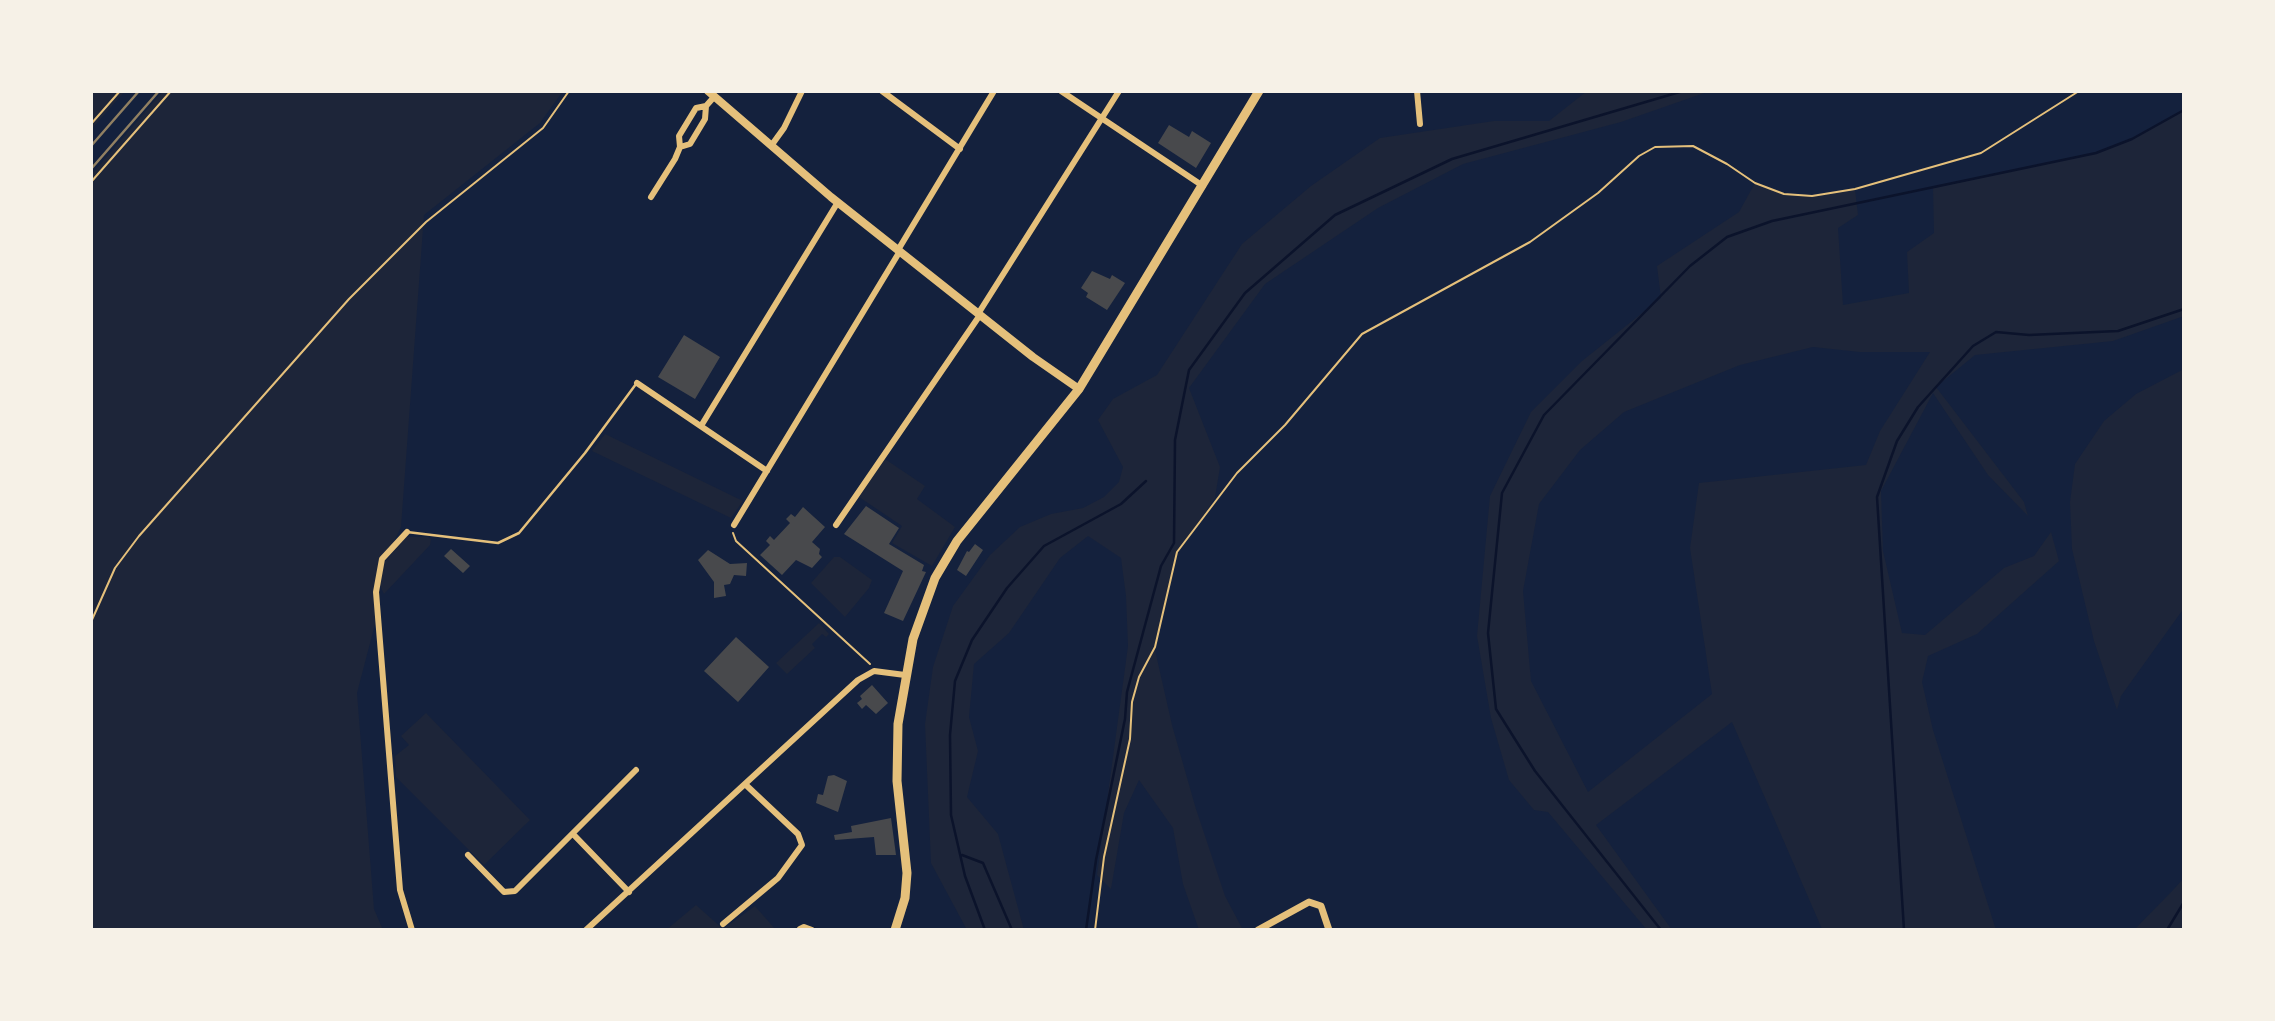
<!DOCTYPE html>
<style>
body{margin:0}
#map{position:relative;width:2275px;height:1021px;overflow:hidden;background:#14213d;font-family:"PT Sans Narrow",sans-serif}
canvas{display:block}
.frame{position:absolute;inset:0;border:93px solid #f6f1e7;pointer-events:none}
</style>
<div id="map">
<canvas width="2275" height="1021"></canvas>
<div class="frame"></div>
</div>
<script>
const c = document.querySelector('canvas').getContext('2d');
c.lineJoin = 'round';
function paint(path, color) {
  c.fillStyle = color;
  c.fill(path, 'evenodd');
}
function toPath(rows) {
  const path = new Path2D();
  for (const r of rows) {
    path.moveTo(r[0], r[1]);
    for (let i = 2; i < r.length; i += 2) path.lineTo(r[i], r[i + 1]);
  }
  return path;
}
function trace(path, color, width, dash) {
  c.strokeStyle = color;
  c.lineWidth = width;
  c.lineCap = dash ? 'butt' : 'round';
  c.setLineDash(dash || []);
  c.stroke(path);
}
const green = toPath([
 [91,91,125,91,91,130],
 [163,91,563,91,540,123,424,215,401,527,383,564,406,537,428,537,431,539,430,545,384,594,380,586,380,605,357,693,374,909,383,930,91,930,91,175],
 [1587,91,1710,91,1621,122,1463,164,1378,208,1265,284,1189,388,1220,467,1215,498,1174,559,1155,650,1172,725,1196,809,1225,896,1243,930,1199,930,1183,884,1173,828,1139,780,1124,813,1111,889,1097,875,1128,646,1126,596,1121,558,1088,536,1060,558,1009,633,974,664,969,717,978,751,967,797,998,834,1024,930,967,930,931,863,925,724,933,667,953,606,990,555,1020,527,1051,514,1083,508,1104,497,1119,482,1123,467,1098,420,1113,399,1157,375,1242,244,1311,186,1380,138,1494,121,1549,121],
 [2184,110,2184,316,2113,341,1975,355,1936,387,2024,502,2028,516,1988,475,1933,393,1881,491,1883,551,1902,633,1925,635,2004,568,2034,556,2051,532,2059,561,1977,634,1928,656,1922,682,1933,730,1996,930,1822,929,1732,722,1596,825,1672,930,1647,930,1548,812,1534,810,1509,780,1491,718,1477,636,1490,496,1531,412,1582,361,1661,298,1657,266,1739,212,1755,183,1784,194,1812,196,1855,189,1858,215,1838,228,1843,305,1909,293,1907,252,1934,233,1933,188,2096,153,2132,139],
 [1813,347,1860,352,1930,352,1880,431,1866,465,1699,483,1690,548,1712,694,1588,792,1531,681,1523,591,1539,504,1580,450,1624,412,1740,365],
 [2184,369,2184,608,2121,696,2117,710,2094,641,2072,549,2070,502,2075,464,2104,421,2136,394],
 [605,434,743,501,731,518,592,451],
 [885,459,925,486,917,499,955,527,932,566,892,543,902,526,859,497],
 [834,557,840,557,872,580,869,588,845,617,811,583],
 [819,623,829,634,826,637,822,634,812,644,815,648,787,674,776,663],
 [426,713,530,820,484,865,396,777,395,756,409,745,401,736],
 [2184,878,2184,930,2134,930,2174,889],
 [696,905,723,929,755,906,776,930,666,930]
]);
const stream = toPath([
 [962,855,983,863,1012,930],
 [985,930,965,876,951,815,950,735,955,681,972,640,1007,588,1044,546,1121,504,1146,481],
 [1086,930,1096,860,1125,719,1127,692,1161,566,1174,543,1175,440,1189,370,1245,293,1335,215,1452,159,1683,91],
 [1661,930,1535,771,1496,709,1488,633,1502,493,1544,415,1690,266,1727,237,1772,221,2096,153,2132,139,2184,110],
 [1904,930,1877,497,1897,441,1918,407,1973,346,1996,332,2029,335,2118,331,2184,309],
 [2167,930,2184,902]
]);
const building = toPath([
 [1169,125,1189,137,1192,131,1211,143,1196,168,1158,143],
 [1092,271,1110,279,1112,275,1125,283,1107,310,1086,297,1088,293,1081,288],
 [684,335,720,357,695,399,658,377],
 [866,506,899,528,889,544,924,565,922,571,926,572,903,621,884,613,903,571,844,534],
 [803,507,825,527,812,542,820,549,819,554,822,557,812,568,796,560,782,575,760,555,770,545,766,541,770,536,774,540,790,523,786,519,791,514,795,517],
 [975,544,983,550,966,576,957,570,967,551,969,552],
 [451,549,470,566,463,573,444,556],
 [708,550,730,564,747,563,746,576,734,575,730,584,724,585,726,596,714,598,714,582,698,560],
 [736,637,769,667,738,702,704,671],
 [872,685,888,703,876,714,866,705,862,709,857,703,862,699,860,696],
 [834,775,847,781,838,812,816,803,818,794,823,795,828,776],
 [891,818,896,855,876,855,874,837,835,840,834,835,852,832,851,826]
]);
const path = toPath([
 [91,124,120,91],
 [91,182,171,91],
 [733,533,736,541,870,664],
 [91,622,115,568,139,536,349,299,426,222,543,128,569,91],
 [1095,930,1104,857,1130,739,1132,702,1139,677,1155,647,1177,552,1237,473,1285,425,1362,334,1530,242,1598,193,1639,156,1655,147,1693,146,1727,164,1755,183,1784,194,1812,196,1855,189,1981,153,2079,91]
]);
const service = toPath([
 [407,532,498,543,519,533,585,453,636,384]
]);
const minor = toPath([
 [882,91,960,149],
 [1061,91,1203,186],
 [1417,91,1420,124],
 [771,146,784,128,802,91],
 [680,147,690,144,705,119,706,106],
 [651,197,675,159,680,147,679,136,696,108,706,106,714,97],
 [898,250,994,91],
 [978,314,1119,91],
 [637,383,767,471],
 [701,426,838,202],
 [734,525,900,251],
 [836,525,980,315],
 [407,532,382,559,376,592,400,890,412,930],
 [573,834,629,892],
 [468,855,504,892,515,891,636,770],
 [723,924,778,878,802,845,798,834,746,785],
 [800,929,804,927,812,930],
 [586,930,858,680,874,671,905,675]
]);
const tertiary = toPath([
 [1258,930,1309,902,1321,906,1329,930]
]);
const secondary = toPath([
 [708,91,831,197,1033,357,1079,389]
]);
const primary = toPath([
 [895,930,905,898,907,873,897,781,898,724,913,639,935,578,957,541,1079,389,1259,91]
]);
const rail = toPath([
 [91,146,139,91],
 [91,169,159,91]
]);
paint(green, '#1d2539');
trace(stream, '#0b132b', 2.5);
paint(building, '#48494c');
trace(path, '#e5c07b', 2);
trace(service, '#e5c07b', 2.5);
trace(minor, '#e5c07b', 6);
trace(tertiary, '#e5c07b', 7);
trace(secondary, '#e5c07b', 8);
trace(primary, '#e5c07b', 9);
trace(rail, '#918062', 2.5);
</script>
